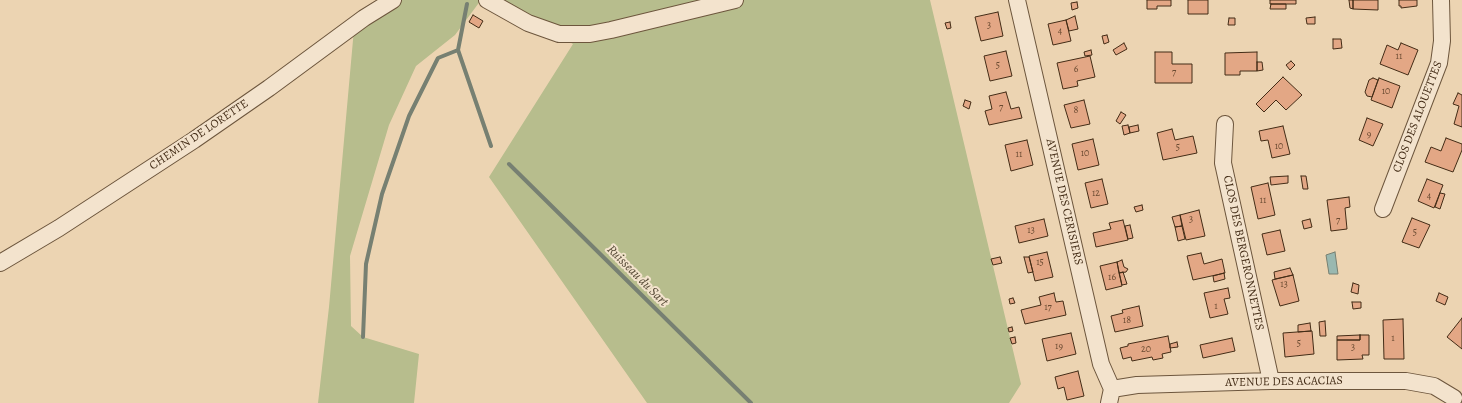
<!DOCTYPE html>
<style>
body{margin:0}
canvas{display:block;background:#ecd4b2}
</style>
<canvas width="1462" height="403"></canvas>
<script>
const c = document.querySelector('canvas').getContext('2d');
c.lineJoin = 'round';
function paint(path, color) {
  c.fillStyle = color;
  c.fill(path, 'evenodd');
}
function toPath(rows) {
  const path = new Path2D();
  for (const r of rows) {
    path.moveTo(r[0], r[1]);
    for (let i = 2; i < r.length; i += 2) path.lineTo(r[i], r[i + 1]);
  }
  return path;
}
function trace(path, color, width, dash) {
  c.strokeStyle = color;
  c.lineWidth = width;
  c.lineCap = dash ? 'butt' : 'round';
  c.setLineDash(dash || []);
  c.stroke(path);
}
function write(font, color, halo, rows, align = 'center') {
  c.font = font + ' Alegreya,serif';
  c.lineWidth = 4;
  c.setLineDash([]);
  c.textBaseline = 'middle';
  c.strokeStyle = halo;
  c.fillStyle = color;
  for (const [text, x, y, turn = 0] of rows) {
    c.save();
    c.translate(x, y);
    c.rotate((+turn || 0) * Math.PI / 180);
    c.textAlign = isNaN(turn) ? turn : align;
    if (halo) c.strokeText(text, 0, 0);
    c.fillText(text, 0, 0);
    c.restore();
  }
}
const green = toPath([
 [401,0,481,0,455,35,416,66,389,125,350,256,351,326,363,337,419,354,414,403,318,403,329,307,354,29,382,9],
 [496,0,930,0,1021,384,1009,403,647,403,489,177,573,44]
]);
const water = toPath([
 [1335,252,1338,274,1329,274,1326,255,1335,252]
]);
const stream = toPath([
 [467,4,458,50,491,146],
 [509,164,751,403],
 [363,337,366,264,382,194,409,116,438,58,458,50]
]);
const building = toPath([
 [1147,0,1171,0,1171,6,1157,6,1157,9,1147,9,1147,0],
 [1188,0,1208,0,1208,14,1188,14,1188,0],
 [1270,0,1296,0,1296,4,1270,4,1270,0],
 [1349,0,1353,0,1353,9,1350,8,1349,0],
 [1353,0,1378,0,1378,10,1353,9,1353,0],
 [1399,0,1417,0,1417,6,1401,8,1401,6,1399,6,1399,0],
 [1077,2,1078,8,1072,10,1071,3,1077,2],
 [1271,4,1286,4,1286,9,1270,9,1271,4],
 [998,12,1003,36,981,41,975,17,998,12],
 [473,15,483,21,479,28,469,22,473,15],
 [1075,16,1078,29,1069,31,1066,20,1075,16],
 [1315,17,1315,24,1307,24,1306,18,1315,17],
 [1229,18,1235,18,1235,25,1228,25,1229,18],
 [1066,20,1071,41,1053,45,1048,24,1066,20],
 [950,22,951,28,947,29,945,23,950,22],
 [1107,35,1109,42,1104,44,1102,36,1107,35],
 [1333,39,1341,39,1342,48,1333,49,1333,39],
 [1124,43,1127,49,1116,55,1113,50,1124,43],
 [1401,43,1418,50,1408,75,1380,64,1387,45,1398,50,1401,43],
 [1091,50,1092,55,1085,56,1084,52,1091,50],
 [1006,51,1012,76,990,81,984,56,1006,51],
 [1155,52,1172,52,1172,64,1192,64,1192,83,1155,83,1155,52],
 [1257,52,1257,71,1240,71,1240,75,1225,75,1225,53,1257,52],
 [1090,56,1095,77,1077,81,1078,86,1063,89,1057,63,1090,56],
 [1291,61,1295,65,1290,70,1286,65,1291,61],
 [1257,62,1262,62,1263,70,1257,71,1257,62],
 [1283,77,1302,95,1286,110,1276,100,1264,112,1256,104,1283,77],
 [1373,78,1378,80,1372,97,1367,96,1365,92,1369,80,1373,78],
 [1379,78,1400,86,1392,108,1371,100,1379,78],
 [1006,92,1011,109,1019,107,1022,118,989,125,985,111,992,109,989,96,1006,92],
 [1458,93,1462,95,1462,127,1454,124,1459,106,1453,104,1458,93],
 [965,100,971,102,969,109,963,106,965,100],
 [1084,100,1090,124,1071,128,1064,105,1084,100],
 [1121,112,1126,115,1120,124,1116,121,1121,112],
 [1367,118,1383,124,1373,146,1359,140,1367,118],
 [1128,125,1130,133,1124,135,1122,126,1128,125],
 [1138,125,1139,131,1130,133,1129,127,1138,125],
 [1283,126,1290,154,1272,158,1268,140,1261,141,1259,131,1283,126],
 [1172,129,1175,140,1193,136,1197,153,1163,160,1157,133,1172,129],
 [1446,138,1462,144,1462,150,1453,172,1425,162,1431,147,1441,151,1446,138],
 [1093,139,1099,165,1078,170,1072,144,1093,139],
 [1027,140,1033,165,1011,171,1005,145,1027,140],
 [1288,176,1288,183,1271,185,1270,177,1288,176],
 [1301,176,1306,176,1308,189,1303,189,1301,176],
 [1102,179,1108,204,1091,208,1085,183,1102,179],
 [1427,179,1443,185,1434,208,1418,201,1427,179],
 [1268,183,1275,215,1258,219,1251,187,1268,183],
 [1440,193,1445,194,1440,209,1435,207,1440,193],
 [1349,197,1350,207,1345,208,1347,229,1331,231,1327,200,1349,197],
 [1142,205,1143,210,1136,212,1134,207,1142,205],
 [1199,210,1205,236,1186,240,1180,215,1199,210],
 [1180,215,1182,226,1175,227,1172,217,1180,215],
 [1412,218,1430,225,1419,248,1402,242,1412,218],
 [1044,219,1048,236,1019,243,1015,226,1044,219],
 [1310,219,1312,227,1304,229,1302,221,1310,219],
 [1123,220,1128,240,1096,247,1093,233,1111,229,1109,223,1123,220],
 [1130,225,1133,238,1128,239,1125,226,1130,225],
 [1182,226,1185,239,1178,241,1175,227,1182,226],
 [1280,230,1285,251,1267,255,1262,234,1280,230],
 [1047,252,1053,277,1035,281,1029,256,1047,252],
 [1201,253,1204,264,1222,259,1225,273,1193,280,1187,256,1201,253],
 [1000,257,1002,263,993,265,991,259,1000,257],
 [1024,257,1029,257,1033,272,1028,273,1024,257],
 [1122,260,1124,267,1128,269,1126,272,1119,273,1117,262,1122,260],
 [1117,262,1122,286,1106,290,1100,266,1117,262],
 [1290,268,1293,275,1275,279,1274,272,1290,268],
 [1123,272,1127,284,1122,285,1119,273,1123,272],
 [1224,273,1225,279,1214,282,1213,276,1224,273],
 [1293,275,1299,301,1280,306,1272,280,1293,275],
 [1353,283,1359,285,1358,294,1351,292,1353,283],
 [1228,288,1230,298,1224,299,1228,314,1210,318,1204,293,1228,288],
 [1054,293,1056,302,1063,301,1066,315,1025,324,1021,310,1041,305,1039,297,1054,293],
 [1439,293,1448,297,1445,305,1436,301,1439,293],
 [1013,298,1015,303,1010,304,1009,299,1013,298],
 [1352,302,1361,302,1361,308,1353,309,1352,302],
 [1139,306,1143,326,1115,332,1111,316,1123,313,1122,310,1139,306],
 [1462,318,1462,349,1447,337,1462,318],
 [1403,319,1404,359,1384,359,1383,320,1403,319],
 [1325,321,1326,336,1320,336,1319,322,1325,321],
 [1310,323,1311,331,1298,332,1298,325,1310,323],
 [1012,327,1013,331,1009,332,1008,328,1012,327],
 [1311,331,1312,331,1314,354,1285,357,1283,333,1311,331],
 [1071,333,1076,354,1047,361,1042,339,1071,333],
 [1360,335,1369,335,1369,355,1362,355,1363,359,1337,360,1337,340,1360,340,1360,335],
 [1360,335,1360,340,1337,340,1337,336,1360,335],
 [1168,336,1171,352,1162,354,1163,358,1153,360,1152,357,1132,361,1131,357,1123,359,1120,348,1128,346,1128,344,1168,336],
 [1015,337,1016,343,1012,344,1010,338,1015,337],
 [1232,338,1235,351,1203,358,1200,345,1232,338],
 [1177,342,1178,347,1170,348,1170,344,1177,342],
 [1078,371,1084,396,1067,400,1064,387,1058,389,1055,377,1078,371]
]);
const street = toPath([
 [487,0,528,23,559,34,590,34,611,30,735,0],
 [1017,0,1101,364,1112,389,1109,403],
 [1225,124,1223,163,1271,381],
 [1383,209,1439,63,1442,41,1441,0],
 [0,263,59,228,194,140,269,88,364,18,393,0],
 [1112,389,1137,385,1271,381,1406,381,1434,386,1454,398]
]);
const numberNames = [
 ["3",989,26],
 ["4",1060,32],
 ["11",1399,57],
 ["5",998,66],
 ["6",1076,70],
 ["7",1174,73],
 ["10",1386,92],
 ["7",1001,108],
 ["8",1076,111],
 ["9",1369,135],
 ["10",1279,147],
 ["5",1178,148],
 ["10",1085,154],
 ["11",1019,155],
 ["12",1096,194],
 ["4",1429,197],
 ["11",1263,201],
 ["3",1191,220],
 ["7",1338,221],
 ["13",1031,231],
 ["5",1415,233],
 ["15",1040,263],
 ["16",1112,278],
 ["13",1284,285],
 ["1",1216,307],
 ["17",1048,308],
 ["18",1127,321],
 ["1",1393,339],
 ["5",1299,344],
 ["19",1059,347],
 ["3",1353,348],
 ["20",1146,350]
];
const streetNames = [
 ["CLOS DES ALOUETTES",1418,117,-69],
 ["CHEMIN DE LORETTE",199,135,-34],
 ["AVENUE DES CERISIERS",1064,202,77],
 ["CLOS DES BERGERONNETTES",1243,253,78],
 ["AVENUE DES ACACIAS",1284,382,-1]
];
const waterNames = [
 ["Ruisseau du Sart",637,276,45]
];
paint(green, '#b7bd8d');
paint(water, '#99b8b0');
trace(water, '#778072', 1);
trace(stream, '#778072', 4);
paint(building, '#e3a785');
trace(building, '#432c16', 1);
trace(street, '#6d563d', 18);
trace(street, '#f3e3cd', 16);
write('10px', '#6b4b32', null, numberNames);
write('12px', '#432c16', '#f3e3cd', streetNames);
write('italic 13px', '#544835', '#f3e3cd', waterNames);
</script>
